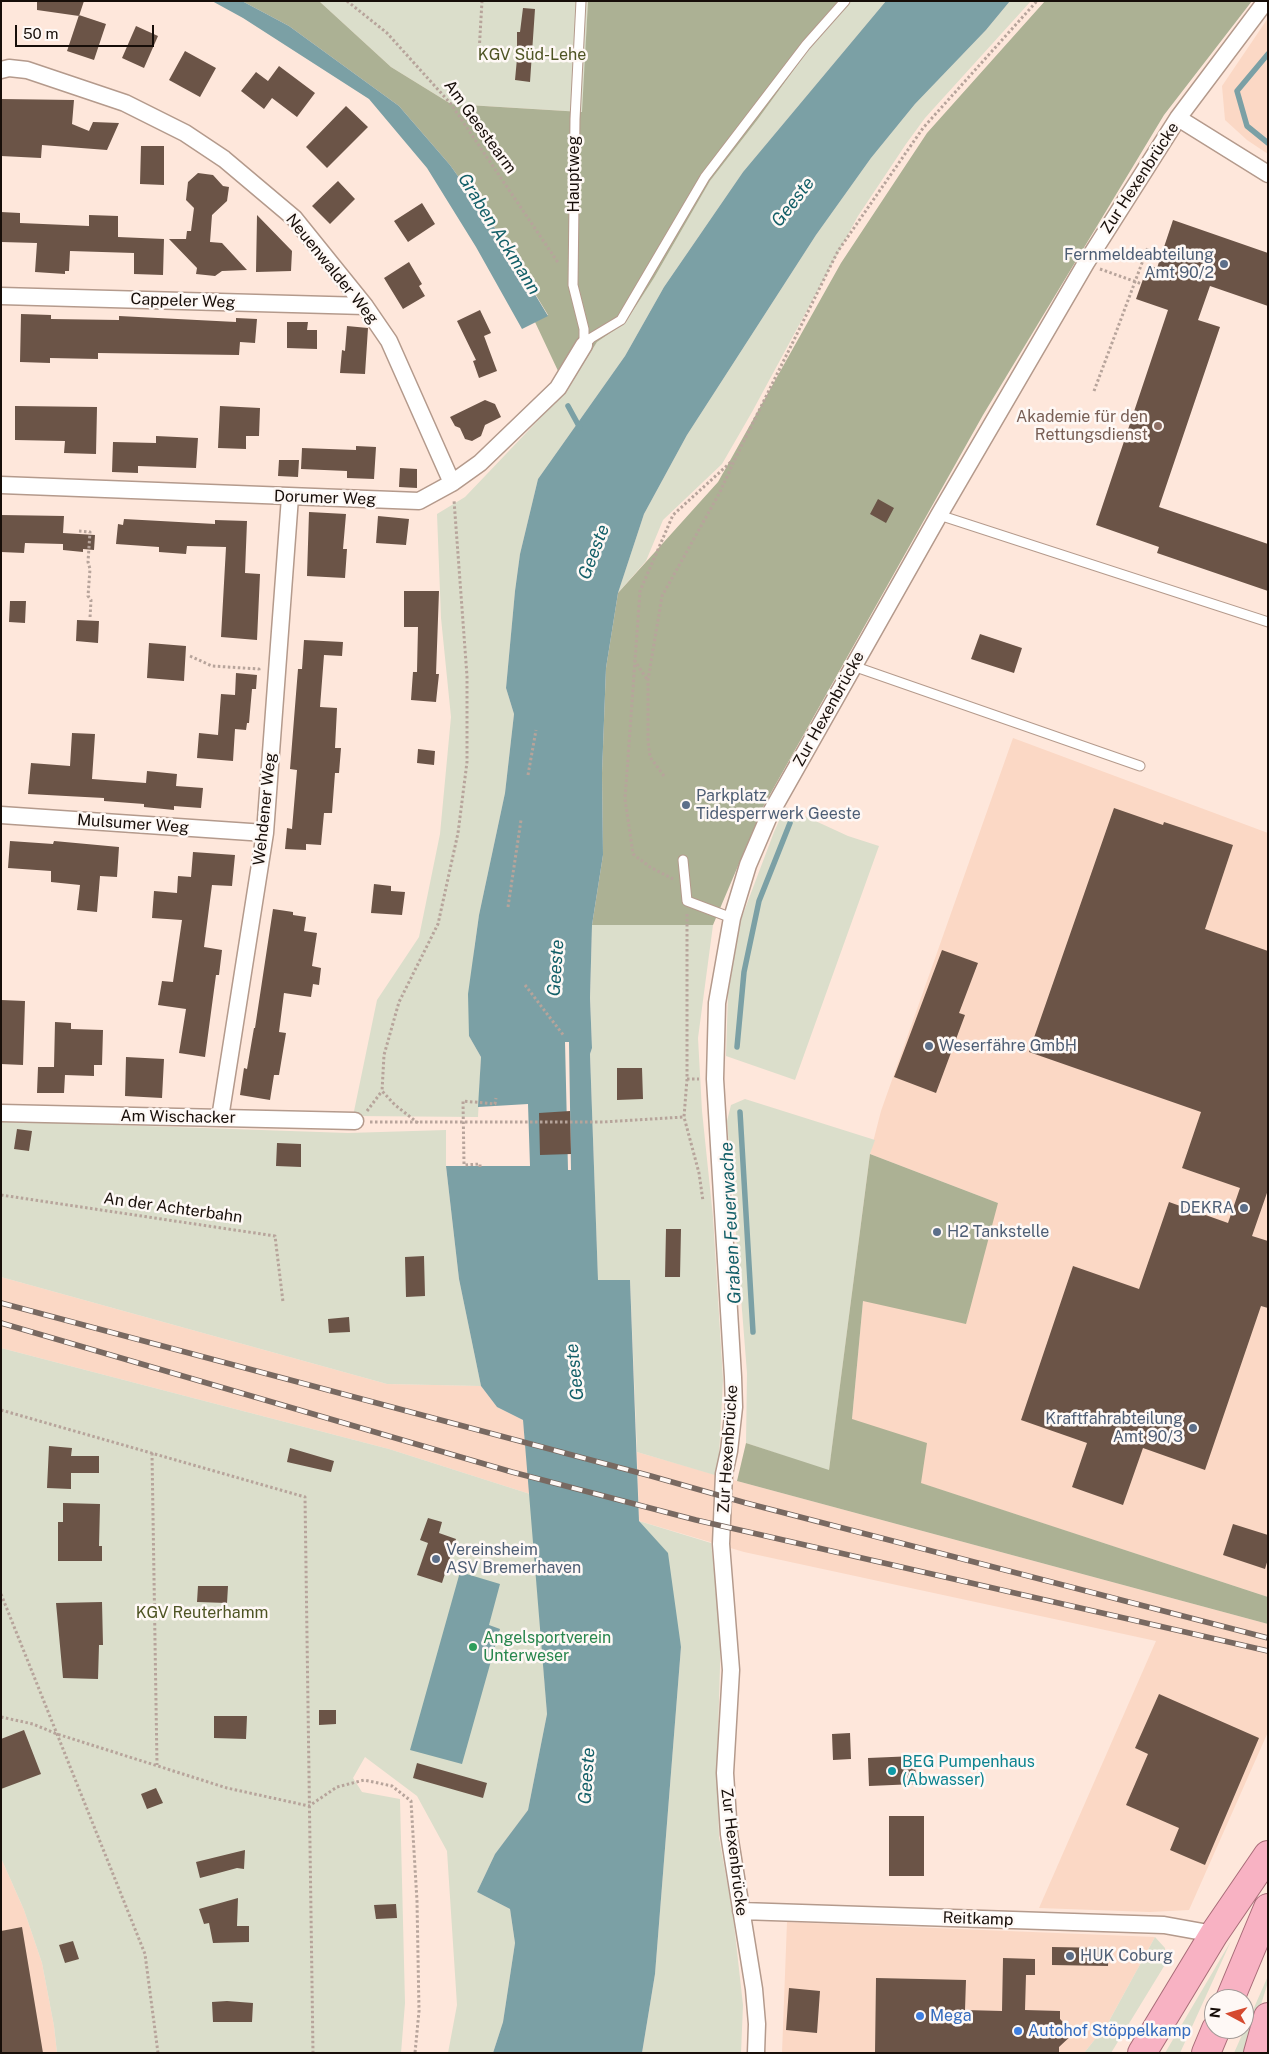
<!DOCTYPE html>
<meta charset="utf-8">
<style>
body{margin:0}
#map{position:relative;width:1269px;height:2054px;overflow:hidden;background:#fee7db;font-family:"Public Sans",sans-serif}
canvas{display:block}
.frame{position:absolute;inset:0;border:2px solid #170e09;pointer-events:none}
.north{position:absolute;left:1204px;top:1989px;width:50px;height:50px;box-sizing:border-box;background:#fef8f5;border:1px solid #a29a97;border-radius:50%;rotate:276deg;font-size:14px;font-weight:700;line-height:20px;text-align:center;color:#170e09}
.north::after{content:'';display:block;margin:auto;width:18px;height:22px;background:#d54a2f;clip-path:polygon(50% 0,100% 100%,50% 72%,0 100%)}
.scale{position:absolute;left:15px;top:25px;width:139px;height:22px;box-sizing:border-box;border:2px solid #170e09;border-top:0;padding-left:6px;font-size:15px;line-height:18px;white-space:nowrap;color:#170e09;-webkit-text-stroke:4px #fef8f5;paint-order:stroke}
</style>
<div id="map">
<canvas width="1269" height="2054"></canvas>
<div class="frame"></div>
<div class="north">N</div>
<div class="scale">50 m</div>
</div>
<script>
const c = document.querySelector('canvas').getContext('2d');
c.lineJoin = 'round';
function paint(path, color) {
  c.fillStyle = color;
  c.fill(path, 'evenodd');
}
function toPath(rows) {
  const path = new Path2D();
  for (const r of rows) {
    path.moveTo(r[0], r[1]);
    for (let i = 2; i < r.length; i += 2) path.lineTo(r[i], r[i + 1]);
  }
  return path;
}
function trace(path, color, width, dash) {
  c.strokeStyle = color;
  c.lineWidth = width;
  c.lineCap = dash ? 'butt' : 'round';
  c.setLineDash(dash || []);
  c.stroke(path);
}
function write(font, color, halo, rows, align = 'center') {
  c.font = font + ' "Public Sans",sans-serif';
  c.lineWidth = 5;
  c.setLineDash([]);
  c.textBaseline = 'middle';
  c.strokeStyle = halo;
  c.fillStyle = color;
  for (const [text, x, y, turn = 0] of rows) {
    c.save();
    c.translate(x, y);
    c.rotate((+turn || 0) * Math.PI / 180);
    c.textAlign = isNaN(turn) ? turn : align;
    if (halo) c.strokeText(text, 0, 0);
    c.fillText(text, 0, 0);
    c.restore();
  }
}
const built = toPath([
 [1268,18,1268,154,1247,140,1225,120,1222,86],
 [1013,738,1268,833,1268,1597,920,1483,852,1419,863,1301,998,1203,870,1154,881,1111],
 [1,1277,387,1384,481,1386,497,1407,523,1420,530,1494,389,1449,1,1348],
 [637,1452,737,1481,1268,1624,1268,1732,1189,1910,1150,1912,1039,1908,1156,1641,744,1552,639,1521],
 [1,1858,24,1910,42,1963,54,2026,57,2053,1,2053],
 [787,1922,1155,1937,1108,2023,1084,2053,782,2053]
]);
const green = toPath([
 [319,1,588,1,583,112,451,104,391,67],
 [851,1,886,1,743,172,664,287,625,356,538,479,520,554,515,591,506,688,514,714,505,793,479,915,474,950,469,1036,481,1057,478,1117,353,1116,377,1000,419,937,440,834,451,717,441,618,437,514,465,497,567,390,597,342,625,323,654,278,710,181,758,119,809,49],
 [1010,1,1031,1,925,118,906,144,858,216,752,412,722,464,663,520,646,561,618,593,644,514,687,435,816,235,871,158,915,104,986,30],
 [785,807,848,836,879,846,795,1080,726,1056,728,993,740,922,774,832],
 [592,925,713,925,698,1038,702,1111,713,1217,723,1380,718,1476,637,1452,630,1280,598,1281,590,1054,592,1048,590,998],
 [745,1099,875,1140,870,1154,829,1471,746,1443,747,1373,727,1121,731,1105],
 [1,1121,348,1133,446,1130,446,1166,459,1279,481,1386,387,1384,1,1277],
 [1,1348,389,1449,530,1494,547,1714,528,1810,495,1854,477,1892,510,1909,515,1943,503,2022,493,2053,448,2053,457,2005,447,1851,417,1796,365,1757,353,1778,362,1792,400,1799,405,2003,401,2053,57,2053,54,2026,42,1963,24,1910,1,1858],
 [639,1521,711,1543,721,1633,717,1769,719,1837,733,1915,743,2005,741,2053,642,2053,655,1974,681,1647],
 [1155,1937,1165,1948,1166,1963,1111,2053,1084,2053,1108,2023],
 [1231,1941,1180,2053,1165,2053],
 [1268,1976,1268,1982,1246,2053,1234,2053]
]);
const forest = toPath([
 [242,1,319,1,391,67,451,104,582,112,588,1,851,1,809,49,758,119,710,181,654,278,625,323,597,342,567,390,535,322,548,315,495,228,450,165,399,106,289,26],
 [1045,1,1252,1,1164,115,983,415,763,807,713,925,592,925,603,855,602,773,606,668,618,593,718,482,841,263,927,133],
 [870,1154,998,1203,966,1324,863,1301,852,1419,927,1443,921,1483,1268,1597,1268,1624,737,1481,746,1443,829,1470]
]);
const water = toPath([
 [212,1,242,1,289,26,399,106,450,165,495,228,548,316,522,329,476,247,427,168,369,99,243,18],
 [886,1,1010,1,986,30,915,104,871,158,816,235,687,435,644,514,618,593,606,668,602,773,603,855,592,925,590,998,592,1048,590,1054,598,1280,630,1280,639,1521,668,1553,681,1647,655,1974,642,2053,493,2053,503,2022,515,1943,510,1909,477,1892,495,1854,528,1810,547,1714,523,1420,497,1407,481,1386,459,1279,446,1166,530,1166,528,1104,478,1107,481,1057,469,1036,468,994,479,915,505,793,514,714,506,688,515,591,520,554,538,479,625,356,664,287,743,172],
 [565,1042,569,1042,571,1170,568,1170],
 [460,1572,500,1584,489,1625,500,1629,462,1764,410,1750]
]);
const stream = toPath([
 [1268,54,1237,91,1247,126,1268,143],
 [568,406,580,428],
 [737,1047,744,972,759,901,790,823],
 [740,1112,753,1332]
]);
const building = toPath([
 [37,1,84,1,79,16,37,10],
 [523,8,535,9,530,82,515,80,518,48,517,48,517,32,520,32],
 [79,15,106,24,94,60,67,51],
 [136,26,158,36,144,68,122,58],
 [185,51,216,68,200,97,169,80],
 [279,66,315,93,297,117,272,98,264,109,241,91,256,72,268,81],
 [1,99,74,100,72,124,89,131,93,122,119,123,107,150,42,145,41,158,1,156],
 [346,106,368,127,327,168,306,147],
 [141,146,164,146,164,185,140,184],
 [198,173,213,175,223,186,229,187,227,201,212,215,210,242,222,243,247,270,222,271,215,276,196,274,197,268,169,239,186,239,187,231,191,231,194,208,186,200,188,182],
 [338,181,355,199,330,224,312,206],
 [422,203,435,224,408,242,394,221],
 [1,212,20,213,20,223,89,226,89,215,118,216,118,237,164,239,163,275,134,274,134,253,70,251,69,271,65,271,65,274,35,272,37,243,1,242],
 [257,215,292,251,291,271,256,272],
 [1173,220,1268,253,1268,306,1210,286,1198,320,1220,327,1159,507,1268,544,1268,591,1157,553,1159,547,1096,525,1168,310,1136,299,1148,265,1157,268],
 [409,262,422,284,419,286,425,296,403,309,384,278],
 [480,310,491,333,484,336,497,371,479,378,473,361,476,360,457,321],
 [21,314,51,315,51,319,119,320,119,316,236,322,236,318,257,319,255,343,240,342,239,355,98,353,98,359,50,358,50,363,20,362],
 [287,322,308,322,307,330,317,330,317,349,287,348],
 [347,326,368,328,365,374,340,373,342,350,345,351],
 [485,400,495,404,501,417,485,425,481,436,472,441,465,439,460,428,455,426,450,417],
 [15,406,97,407,96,454,64,453,65,441,15,440],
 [220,406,260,408,259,436,246,436,246,449,218,448],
 [156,436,198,438,196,468,138,466,138,473,112,472,113,442,156,443],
 [356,446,376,447,374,479,347,478,347,471,301,469,302,448,356,450],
 [279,460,299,460,298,477,278,476],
 [400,468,417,469,417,488,399,487],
 [878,499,894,508,886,523,870,514],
 [309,512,346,514,343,549,347,549,345,578,307,576],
 [1,515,64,516,63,533,95,535,94,550,83,549,83,552,63,550,63,537,63,544,25,543,24,553,1,552],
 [378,516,409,519,406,545,376,543],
 [124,519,215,524,215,520,247,521,245,573,260,574,257,640,221,637,226,547,187,546,186,554,159,552,159,547,116,544,118,524,123,525],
 [404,591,439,591,436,674,439,674,436,702,411,700,413,672,417,672,418,627,404,627],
 [10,601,26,601,25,623,9,622],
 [77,620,99,621,98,643,76,641],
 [980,634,1022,648,1014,673,971,659],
 [304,640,343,642,342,656,324,655,320,707,337,708,335,748,341,748,339,773,335,773,332,813,324,813,321,845,306,844,306,850,285,849,287,828,292,829,297,770,290,769,298,669,302,669],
 [149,643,186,646,184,681,147,678],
 [236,673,257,675,256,689,252,689,249,723,247,723,246,730,235,729,233,761,197,758,199,733,218,735,221,694,235,695],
 [72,733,95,734,92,779,146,783,147,771,177,774,176,786,203,788,201,808,174,806,174,810,144,807,144,804,104,801,104,798,28,794,31,763,70,766],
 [418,749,435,751,434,765,417,763],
 [1114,808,1163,825,1164,822,1233,845,1205,929,1268,951,1268,1190,1252,1236,1268,1241,1268,1308,1261,1306,1205,1470,1143,1448,1123,1505,1072,1487,1087,1443,1021,1420,1073,1266,1139,1289,1169,1202,1228,1223,1240,1188,1182,1168,1201,1112,1029,1052],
 [10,841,53,844,54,841,119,847,117,877,100,876,97,912,77,910,80,885,51,882,51,871,8,868],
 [193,852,235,855,232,886,212,885,204,947,222,950,219,975,216,975,205,1057,179,1053,186,1009,158,1005,162,981,173,982,182,920,152,918,154,891,177,893,178,876,191,877],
 [374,884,391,886,391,891,405,892,402,915,371,913],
 [273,909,293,912,293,915,306,917,304,931,317,933,312,966,321,968,319,985,313,984,311,997,284,993,279,1032,286,1033,279,1075,274,1075,270,1100,240,1095,244,1068,247,1069,254,1028,255,1028],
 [942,950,978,963,959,1013,965,1015,936,1093,894,1077],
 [1,1000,25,1001,23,1065,1,1064],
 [55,1022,71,1023,71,1029,103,1030,102,1065,94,1065,94,1076,65,1075,64,1093,37,1093,38,1067,54,1067],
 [126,1057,164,1059,162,1098,125,1096],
 [617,1068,642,1068,643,1099,617,1100],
 [570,1111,571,1154,540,1155,539,1113],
 [17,1129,32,1131,29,1151,14,1149],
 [277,1143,301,1144,301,1167,276,1166],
 [666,1229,681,1229,680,1277,665,1277],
 [424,1256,425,1296,406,1297,405,1257],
 [349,1317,350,1332,329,1333,328,1319],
 [49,1446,72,1448,71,1456,99,1456,99,1473,71,1473,71,1489,47,1488],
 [290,1448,334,1461,331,1472,287,1462],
 [63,1503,100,1504,99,1546,102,1546,102,1561,58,1561,58,1522,63,1522],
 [428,1518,442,1522,439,1533,456,1539,442,1583,417,1575,428,1543,420,1540],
 [1233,1524,1268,1535,1268,1559,1265,1569,1223,1555],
 [198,1586,228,1586,227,1603,197,1602],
 [102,1602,103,1645,99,1645,98,1679,63,1678,56,1603],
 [1159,1694,1259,1738,1205,1865,1170,1850,1179,1828,1126,1805,1148,1754,1135,1748],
 [319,1710,336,1710,336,1724,319,1725],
 [214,1716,247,1716,246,1739,214,1738],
 [24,1730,41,1774,1,1789,1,1739],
 [850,1733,851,1759,833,1760,832,1734],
 [915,1756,916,1784,869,1786,868,1758],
 [417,1763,487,1783,483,1798,413,1778],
 [156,1788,163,1803,147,1809,141,1794],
 [889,1816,924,1816,924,1876,889,1876],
 [245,1850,244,1869,237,1868,200,1878,196,1862],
 [238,1898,237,1926,249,1926,249,1942,213,1943,209,1923,204,1924,199,1909],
 [396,1904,397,1918,376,1919,374,1905],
 [22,1927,43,2053,1,2053,1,1931],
 [73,1941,79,1959,65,1963,59,1945],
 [1052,1947,1109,1948,1108,1966,1052,1965],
 [1003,1958,1035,1959,1035,1975,1026,1975,1025,2010,1060,2011,1060,2019,1074,2033,1059,2047,1059,2053,875,2053,876,1978,966,1980,965,2010,1002,2011],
 [789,1988,820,1991,817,2033,786,2030],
 [227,2001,253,2003,252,2022,213,2022,212,2002]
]);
const path = toPath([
 [347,1,387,33,451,104,559,264],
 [479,53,482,1],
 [1100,269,1142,284],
 [1094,391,1148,247],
 [79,531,90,532,88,562,90,569,88,596,91,600,90,618],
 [190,656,212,666,259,669,259,671],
 [634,660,647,679],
 [528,775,536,730],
 [664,776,650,757,648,741,648,680,662,596,720,492,735,459,838,251,923,128,1037,1],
 [673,879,650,867,633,854,625,799,640,591,673,515,732,461],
 [508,907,521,820],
 [687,914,687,1079,684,1117,699,1173,703,1201],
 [525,985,564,1036],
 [687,1079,699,1079],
 [367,1111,382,1091],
 [370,1122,603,1122,684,1117],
 [418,1123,395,1105,382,1091,384,1055,399,1002,438,924,458,833,467,762,467,676,454,500],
 [480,1167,480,1164,464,1165,463,1101,495,1104,496,1098],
 [1,1195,275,1236,283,1302],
 [1,1410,305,1497,313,2053],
 [152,1453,157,1765],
 [1,1594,145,1954,158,2053],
 [1,1717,33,1724,57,1734,227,1788,309,1806,337,1787,364,1780,392,1786,411,1801,417,1901,419,2011,415,2053]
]);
const service = toPath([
 [581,1,575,119,573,285,584,329,584,345],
 [584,345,591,338,621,320,705,177,806,45,845,1],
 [939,515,1268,622],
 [853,666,1140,766],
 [683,860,687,901,732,918]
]);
const minor = toPath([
 [1,70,9,68,27,70,125,103,185,133,224,159,294,218,365,306,389,341,452,483],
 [1178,118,1268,174],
 [1,296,365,306],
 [1,485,419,501,452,483,480,463,558,388,584,345],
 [1,815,265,833],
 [1,1113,355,1121],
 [220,1118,265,833,290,497],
 [741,1911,1164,1925,1214,1934],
 [756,2053,757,2024,754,1989,729,1834,725,1773,731,1670,721,1544,724,1474,729,1451,734,1407,733,1377,715,1079,717,1003,732,918,748,865,769,816,939,515,1086,263,1178,118,1266,1]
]);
const trunk = toPath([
 [1230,1999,1268,1908],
 [1142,2053,1214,1934,1268,1855],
 [1206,2053,1216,2029],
 [1258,2053,1268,2017]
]);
const rail = toPath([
 [1,1303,651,1476,746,1503,1268,1638],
 [1,1323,512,1472,696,1520,1268,1651]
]);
const markers = [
 [1224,264,5,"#5c6f8a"],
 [1158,426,5,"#8d6e63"],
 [686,805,5,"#5c6f8a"],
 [929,1046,5,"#5c6f8a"],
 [1244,1208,5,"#5c6f8a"],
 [937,1232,5,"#5c6f8a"],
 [1193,1428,5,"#5c6f8a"],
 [436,1559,5,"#5c6f8a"],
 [473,1647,5,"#2e9e5b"],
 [892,1771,5,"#0f9aa8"],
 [1070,1956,5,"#5c6f8a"],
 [920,2016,5,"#3f7fe0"],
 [1018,2031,5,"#3f7fe0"]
];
const parkNames = [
 ["KGV Süd-Lehe",532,55],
 ["KGV Reuterhamm",202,1613]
];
const streetNames = [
 ["Am Geestearm",480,127,54],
 ["Hauptweg",574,174,-90],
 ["Zur Hexenbrücke",1140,178,-57],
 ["Neuenwalder Weg",332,269,51],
 ["Cappeler Weg",183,301,2],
 ["Dorumer Weg",325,498,2],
 ["Zur Hexenbrücke",829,709,-61],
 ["Wehdener Weg",265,809,-84],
 ["Mulsumer Weg",133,824,4],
 ["Am Wischacker",178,1117,1],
 ["An der Achterbahn",173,1208,8],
 ["Zur Hexenbrücke",728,1449,-86],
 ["Zur Hexenbrücke",734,1852,83],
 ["Reitkamp",978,1919,2]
];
const serviceNames = [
 ["Fernmeldeabteilung",1214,255,"right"],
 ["Amt 90/2",1214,273,"right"],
 ["Parkplatz",696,796],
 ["Tidesperrwerk Geeste",696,814],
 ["Weserfähre GmbH",939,1046],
 ["DEKRA",1234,1208,"right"],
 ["H2 Tankstelle",947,1232],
 ["Kraftfahrabteilung",1183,1419,"right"],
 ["Amt 90/3",1183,1437,"right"],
 ["Vereinsheim",446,1550],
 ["ASV Bremerhaven",446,1568],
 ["HUK Coburg",1080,1956]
];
const educationNames = [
 ["Akademie für den",1148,417],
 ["Rettungsdienst",1148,435]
];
const leisureNames = [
 ["Angelsportverein",483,1638],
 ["Unterweser",483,1656]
];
const cultureNames = [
 ["BEG Pumpenhaus",902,1762],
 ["(Abwasser)",902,1780]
];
const shopNames = [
 ["Mega",930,2016],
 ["Autohof Stöppelkamp",1028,2031]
];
const waterNames = [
 ["Geeste",793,202,-52],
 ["Graben Ackmann",499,234,58],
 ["Geeste",594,552,-69],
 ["Geeste",556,968,-86],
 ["Graben Feuerwache",731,1223,-93],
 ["Geeste",575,1372,-96],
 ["Geeste",587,1776,-86]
];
paint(built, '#fbd8c5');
paint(green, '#dbdecb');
paint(forest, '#acb194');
paint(water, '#7ba0a5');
trace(stream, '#7ba0a5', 5.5);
paint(building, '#6b5447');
trace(service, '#b49a8c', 11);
trace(minor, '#b49a8c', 19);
trace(trunk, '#a86c78', 30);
trace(path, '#b7a49b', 3, [2.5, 2.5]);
trace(service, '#fff', 9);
trace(minor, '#fff', 16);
trace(trunk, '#f8b2c3', 28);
trace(rail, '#786961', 5.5);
trace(rail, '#fef8f5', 4, [11]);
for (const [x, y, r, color] of markers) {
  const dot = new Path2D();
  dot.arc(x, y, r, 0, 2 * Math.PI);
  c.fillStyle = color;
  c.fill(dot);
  trace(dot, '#fef8f5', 2);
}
write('16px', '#4e5423', '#fef8f5', parkNames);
write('16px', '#170e09', '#fef8f5', streetNames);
write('16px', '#4e5e75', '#fef8f5', serviceNames, 'left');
write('16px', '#785e54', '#fef8f5', educationNames, 'right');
write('16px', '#27864d', '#fef8f5', leisureNames, 'left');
write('16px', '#0d838f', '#fef8f5', cultureNames, 'left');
write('16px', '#366cbe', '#fef8f5', shopNames, 'left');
write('italic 18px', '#135f68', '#fef8f5', waterNames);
</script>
